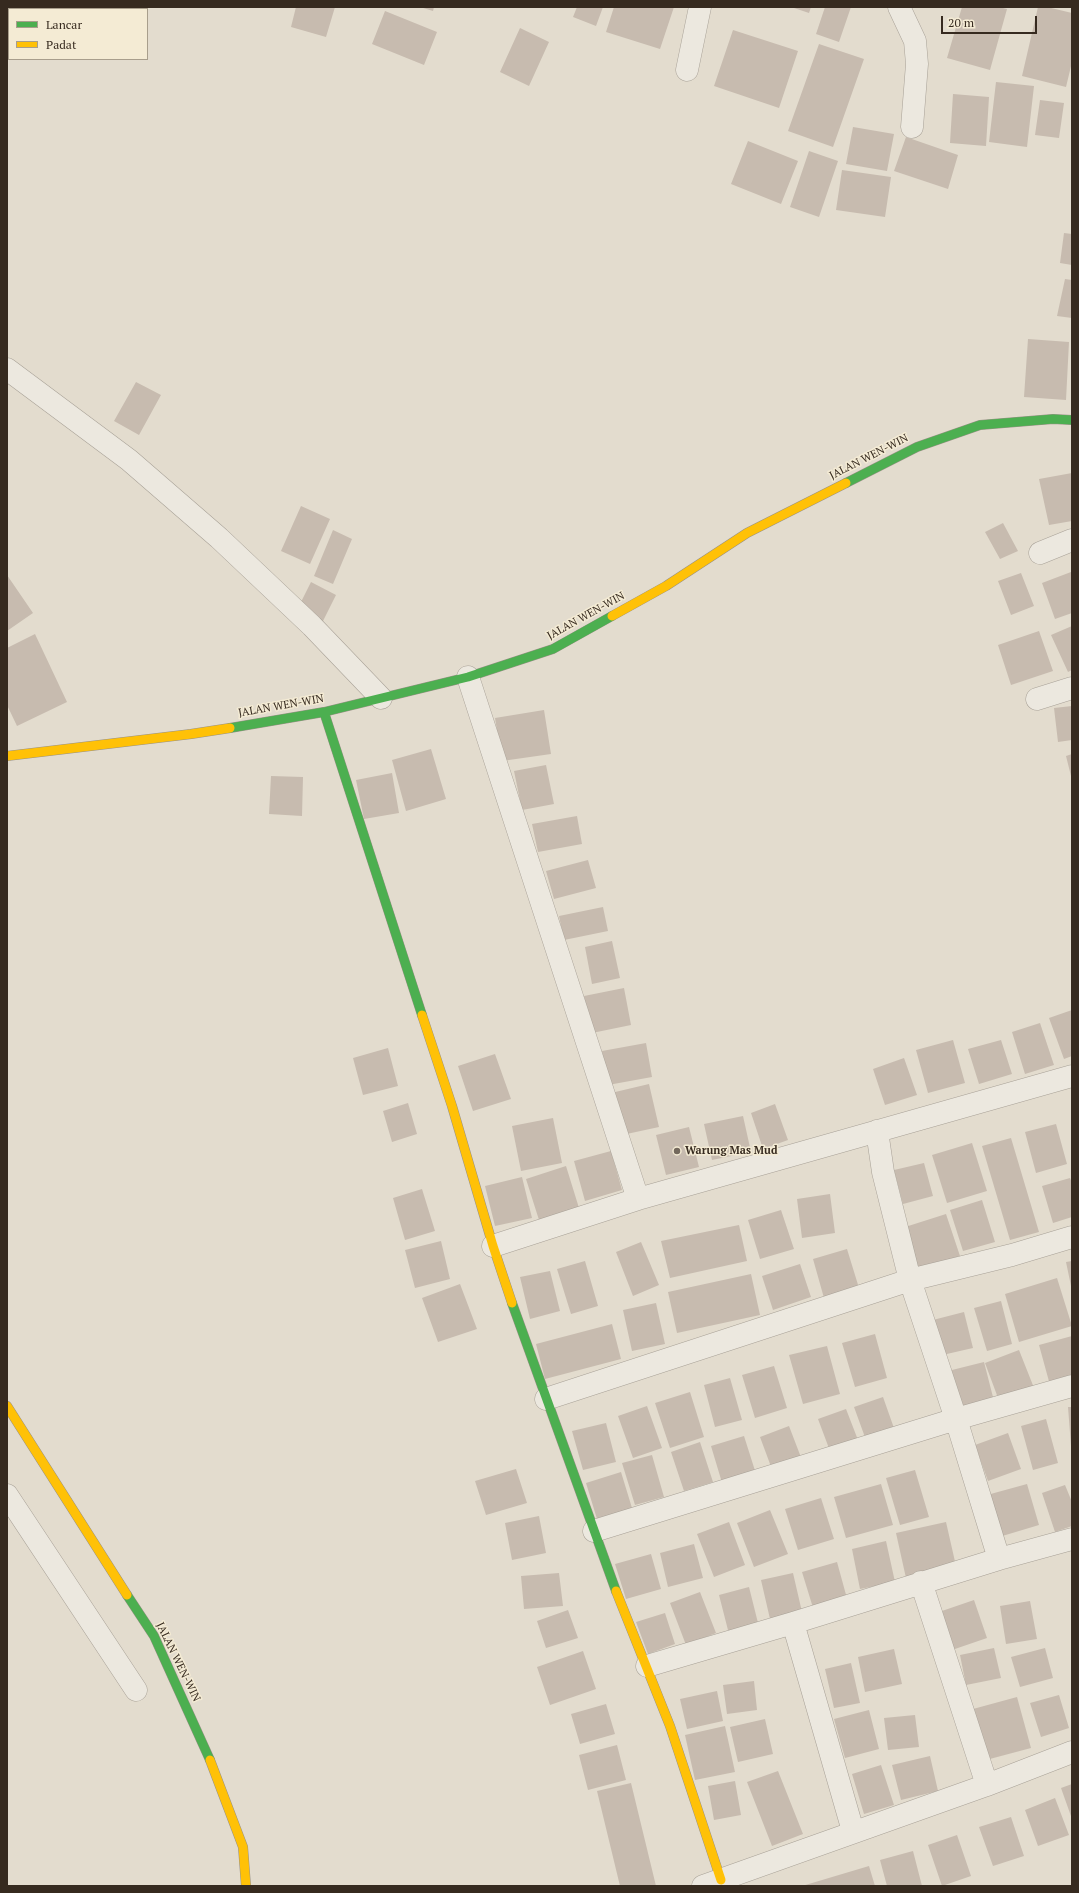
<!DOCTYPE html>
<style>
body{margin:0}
#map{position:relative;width:1079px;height:1893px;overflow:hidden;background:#e3dcce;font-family:"PT Serif",serif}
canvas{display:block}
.frame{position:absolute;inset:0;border:8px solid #362a1f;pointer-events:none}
.legend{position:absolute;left:8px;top:8px;width:140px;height:52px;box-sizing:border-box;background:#f4ebd4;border:1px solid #a89e8c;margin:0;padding:5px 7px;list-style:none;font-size:12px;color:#362a1f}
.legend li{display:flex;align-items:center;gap:8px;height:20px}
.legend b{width:20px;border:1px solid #a89e8c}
.scale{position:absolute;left:941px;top:16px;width:96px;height:18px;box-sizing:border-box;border:2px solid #362a1f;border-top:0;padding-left:5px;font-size:12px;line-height:14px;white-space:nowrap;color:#362a1f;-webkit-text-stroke:3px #f4ebd4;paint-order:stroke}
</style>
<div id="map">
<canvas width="1079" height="1893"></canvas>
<div class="frame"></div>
<ul class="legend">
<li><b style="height:5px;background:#4caf50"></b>Lancar</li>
<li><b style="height:5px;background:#ffc107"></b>Padat</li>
</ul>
<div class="scale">20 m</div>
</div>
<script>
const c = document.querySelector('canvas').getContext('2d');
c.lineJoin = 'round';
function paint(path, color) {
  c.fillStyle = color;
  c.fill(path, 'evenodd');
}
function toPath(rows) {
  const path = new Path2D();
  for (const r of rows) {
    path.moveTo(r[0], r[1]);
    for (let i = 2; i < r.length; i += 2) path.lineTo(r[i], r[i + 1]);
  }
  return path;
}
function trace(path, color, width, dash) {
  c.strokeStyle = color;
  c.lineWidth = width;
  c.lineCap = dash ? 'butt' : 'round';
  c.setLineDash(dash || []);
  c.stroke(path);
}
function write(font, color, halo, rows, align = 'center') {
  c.font = font + ' "PT Serif",serif';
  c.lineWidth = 3;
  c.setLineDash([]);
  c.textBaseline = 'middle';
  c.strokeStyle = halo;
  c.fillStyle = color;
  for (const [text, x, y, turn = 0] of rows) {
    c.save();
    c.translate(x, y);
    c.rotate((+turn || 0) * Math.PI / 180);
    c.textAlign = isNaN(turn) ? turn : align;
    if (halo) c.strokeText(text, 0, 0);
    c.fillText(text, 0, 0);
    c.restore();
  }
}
const building = toPath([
 [296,7,335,7,326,37,291,27],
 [420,7,434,7,433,11],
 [577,7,603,7,596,26,573,17],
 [614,7,674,7,660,49,606,32],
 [791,7,811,7,809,13],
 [825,7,851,7,839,42,816,34],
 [962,7,999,7,1007,9,990,70,947,58],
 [1038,7,1047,7,1072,13,1072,62,1066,87,1022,76],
 [385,11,437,32,424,65,372,44],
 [520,28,549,42,529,86,500,72],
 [733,30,798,51,779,108,714,86],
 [819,44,864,59,833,147,788,131],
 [996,82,1034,86,1027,147,989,142],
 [953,94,989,97,986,146,950,143],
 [1040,100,1064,103,1059,138,1035,135],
 [853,127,894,134,887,171,846,164],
 [906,137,958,155,948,189,894,171],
 [748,141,798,161,781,204,731,184],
 [809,151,838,161,819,217,790,207],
 [842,170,891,177,885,217,836,210],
 [1064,233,1072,234,1072,265,1060,263],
 [1065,279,1072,280,1072,318,1057,316],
 [1028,339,1069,342,1066,400,1024,397],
 [136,382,161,395,139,435,114,421],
 [1072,473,1072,521,1049,525,1039,479],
 [301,506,330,519,310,564,281,551],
 [1003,523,1018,551,1000,559,985,532],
 [333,530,352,539,333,584,314,576],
 [1071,572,1072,613,1055,619,1042,583],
 [1021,573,1034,606,1011,615,998,581],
 [7,575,33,613,7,631],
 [311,582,336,595,322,623,297,610],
 [1072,626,1072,670,1068,672,1051,635],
 [1039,631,1053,671,1011,685,998,645],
 [35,634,67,702,17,726,7,705,7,648],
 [1072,706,1072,740,1058,742,1054,708],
 [544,710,551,754,502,761,495,718],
 [431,749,446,799,406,811,392,760],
 [1072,754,1072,776,1071,776,1066,756],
 [546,765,554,804,522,810,514,771],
 [392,773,399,813,364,819,356,780],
 [271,776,303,777,302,816,269,814],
 [577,816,582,844,538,852,532,824],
 [588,860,596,888,554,899,546,871],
 [603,907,608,931,564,940,559,916],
 [612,941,620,978,592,984,585,947],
 [624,988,631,1025,592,1033,584,996],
 [1072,1010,1072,1056,1064,1059,1049,1018],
 [1040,1023,1054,1065,1025,1074,1012,1032],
 [953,1040,965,1083,928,1093,916,1050],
 [1001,1040,1012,1074,979,1084,968,1049],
 [646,1043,652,1077,608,1085,602,1051],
 [388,1048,398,1086,363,1095,353,1058],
 [495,1054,511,1099,473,1111,458,1066],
 [904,1058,917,1095,885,1105,873,1069],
 [649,1084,659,1127,622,1135,611,1093],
 [408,1103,417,1134,392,1142,383,1111],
 [775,1104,788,1140,763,1149,751,1113],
 [743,1116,751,1152,712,1160,704,1124],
 [553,1118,562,1163,521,1171,512,1126],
 [1056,1124,1067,1164,1036,1173,1025,1132],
 [689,1127,699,1167,666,1175,656,1135],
 [1011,1138,1039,1232,1010,1240,982,1146],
 [972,1143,987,1191,947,1203,932,1155],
 [611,1151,622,1190,585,1201,574,1161],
 [924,1163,933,1196,903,1204,894,1170],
 [566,1166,579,1208,539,1220,526,1179],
 [522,1177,532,1218,495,1226,485,1186],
 [1070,1178,1072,1183,1072,1217,1053,1223,1042,1186],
 [422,1189,435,1231,405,1240,393,1198],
 [830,1194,835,1233,802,1238,797,1199],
 [982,1200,995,1242,963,1251,950,1210],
 [781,1210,794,1249,760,1259,748,1220],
 [946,1214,960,1256,915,1270,902,1228],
 [739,1225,747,1261,670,1278,661,1241],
 [441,1241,450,1279,415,1288,405,1250],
 [641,1242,659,1285,633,1296,616,1252],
 [847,1249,859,1288,824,1298,813,1259],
 [585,1261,598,1306,571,1314,557,1269],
 [1072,1261,1072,1286,1071,1286,1066,1262],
 [800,1264,811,1297,773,1310,762,1276],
 [550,1271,560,1311,530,1319,520,1277],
 [751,1274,760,1315,677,1333,668,1292],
 [1057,1278,1072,1326,1019,1342,1005,1294],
 [460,1284,477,1329,438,1342,422,1298],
 [1001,1301,1012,1344,987,1351,974,1308],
 [656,1303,665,1344,632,1351,623,1310],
 [964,1312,973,1348,938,1356,929,1321],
 [612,1324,621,1359,545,1379,536,1344],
 [875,1334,887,1378,855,1387,842,1343],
 [1072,1336,1072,1379,1050,1385,1039,1345],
 [827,1346,840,1394,803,1404,789,1355],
 [1019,1350,1036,1393,1001,1406,985,1363],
 [984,1362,994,1401,955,1412,944,1372],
 [774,1366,787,1408,755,1418,742,1375],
 [730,1378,742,1420,715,1427,704,1385],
 [690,1392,704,1437,670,1448,655,1403],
 [883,1397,895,1431,866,1440,854,1407],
 [647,1406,662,1448,633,1458,618,1416],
 [1068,1407,1072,1407,1072,1446,1071,1446],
 [846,1409,858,1440,830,1451,818,1419],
 [1046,1419,1058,1463,1033,1470,1021,1426],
 [606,1423,616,1462,583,1470,572,1431],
 [789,1426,802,1460,773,1472,760,1437],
 [1008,1433,1021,1469,988,1481,975,1445],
 [744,1436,757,1477,723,1486,711,1446],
 [700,1442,713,1482,684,1491,671,1452],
 [652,1455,664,1497,635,1505,622,1463],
 [516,1469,527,1503,486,1515,475,1481],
 [915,1470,929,1517,900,1525,886,1478],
 [621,1472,632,1508,597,1519,586,1483],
 [881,1484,893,1525,846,1538,834,1497],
 [1027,1484,1039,1525,999,1537,987,1495],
 [1065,1485,1072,1502,1072,1526,1055,1532,1042,1493],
 [821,1498,834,1539,798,1550,785,1509],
 [770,1510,788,1554,754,1567,737,1523],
 [539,1516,546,1553,512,1560,505,1523],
 [729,1522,745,1565,714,1577,697,1534],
 [946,1522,956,1566,906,1578,896,1533],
 [886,1541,895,1582,860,1589,852,1549],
 [694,1544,703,1578,668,1587,660,1553],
 [651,1554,661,1589,626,1599,615,1564],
 [837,1562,848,1602,814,1611,802,1572],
 [559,1573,563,1606,524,1609,521,1576],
 [793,1573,802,1612,770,1619,761,1580],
 [749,1587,759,1627,729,1634,719,1595],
 [700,1592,716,1633,686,1645,670,1603],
 [974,1600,987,1638,952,1650,939,1612],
 [1030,1601,1037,1639,1006,1644,1000,1606],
 [568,1610,578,1638,546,1648,537,1621],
 [665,1613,675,1644,648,1654,636,1622],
 [994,1648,1001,1678,966,1685,960,1655],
 [1045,1648,1053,1678,1020,1687,1011,1657],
 [894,1649,902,1684,865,1692,858,1657],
 [583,1651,596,1689,550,1705,537,1667],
 [851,1663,860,1703,834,1708,825,1669],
 [754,1681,757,1710,727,1714,723,1685],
 [717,1691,723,1721,687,1729,680,1699],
 [1059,1695,1069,1728,1041,1737,1030,1703],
 [1017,1697,1031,1748,986,1760,973,1709],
 [606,1704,615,1734,580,1744,571,1714],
 [869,1710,879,1749,845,1758,834,1719],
 [915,1715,919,1747,888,1750,884,1718],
 [765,1719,773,1754,738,1762,730,1727],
 [725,1726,735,1772,695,1780,685,1735],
 [617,1745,626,1780,588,1790,579,1755],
 [930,1756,938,1791,901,1800,892,1765],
 [881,1765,894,1805,864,1814,852,1774],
 [778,1771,803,1834,772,1846,747,1782],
 [735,1781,741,1815,714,1820,708,1786],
 [631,1783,656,1886,620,1886,597,1791],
 [1072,1784,1072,1819,1061,1788],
 [1055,1798,1069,1835,1038,1846,1025,1810],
 [1011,1817,1024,1856,993,1866,979,1827],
 [957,1835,971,1876,942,1886,928,1845],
 [913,1851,922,1886,887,1886,880,1860],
 [869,1866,875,1886,802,1886]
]);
const street = toPath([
 [899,7,915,41,917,64,912,127],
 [687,70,700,7],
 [7,369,129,460,219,538,312,626,381,698],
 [1040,553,1072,540],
 [468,677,638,1199],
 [1037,699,1072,688],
 [877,1131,883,1172,910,1280,956,1419,999,1559],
 [493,1246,638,1199,1072,1076],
 [546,1399,910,1280,1012,1255,1072,1237],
 [7,1495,136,1690],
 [594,1531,956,1419,1072,1386],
 [921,1582,987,1785],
 [793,1623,853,1831],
 [647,1666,793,1623,999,1559,1072,1539],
 [703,1886,987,1785,1072,1752]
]);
const fast = toPath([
 [846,483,917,447,980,425,1053,419,1072,420],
 [324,712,422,1015],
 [230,728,324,712,468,677,553,649,612,616],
 [512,1303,616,1591],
 [127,1595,154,1636,210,1760]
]);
const slow = toPath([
 [612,616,666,586,747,533,846,483],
 [7,756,191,734,230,728],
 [422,1015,452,1106,493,1246,512,1303],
 [7,1406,127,1595],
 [616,1591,670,1726,721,1880],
 [210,1760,243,1847,246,1886]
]);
const markers = [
 [677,1151,4,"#73685c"]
];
const streetNames = [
 ["JALAN WEN-WIN",869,457,-27],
 ["JALAN WEN-WIN",586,616,-29],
 ["JALAN WEN-WIN",281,706,-10],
 ["JALAN WEN-WIN",178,1662,64]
];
const poiNames = [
 ["Warung Mas Mud",685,1151]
];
paint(building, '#c7bbaf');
trace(street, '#a8a197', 23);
trace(fast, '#989186', 10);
trace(slow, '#989186', 10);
trace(street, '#ece8df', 22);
trace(fast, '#4caf50', 9);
trace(slow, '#ffc107', 9);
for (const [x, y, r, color] of markers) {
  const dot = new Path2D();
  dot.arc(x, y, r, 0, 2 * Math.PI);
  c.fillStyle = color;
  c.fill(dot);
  trace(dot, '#f4ebd4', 1.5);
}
write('11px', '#362a1f', '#f4ebd4', streetNames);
write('bold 11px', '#362a1f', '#f4ebd4', poiNames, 'left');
</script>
